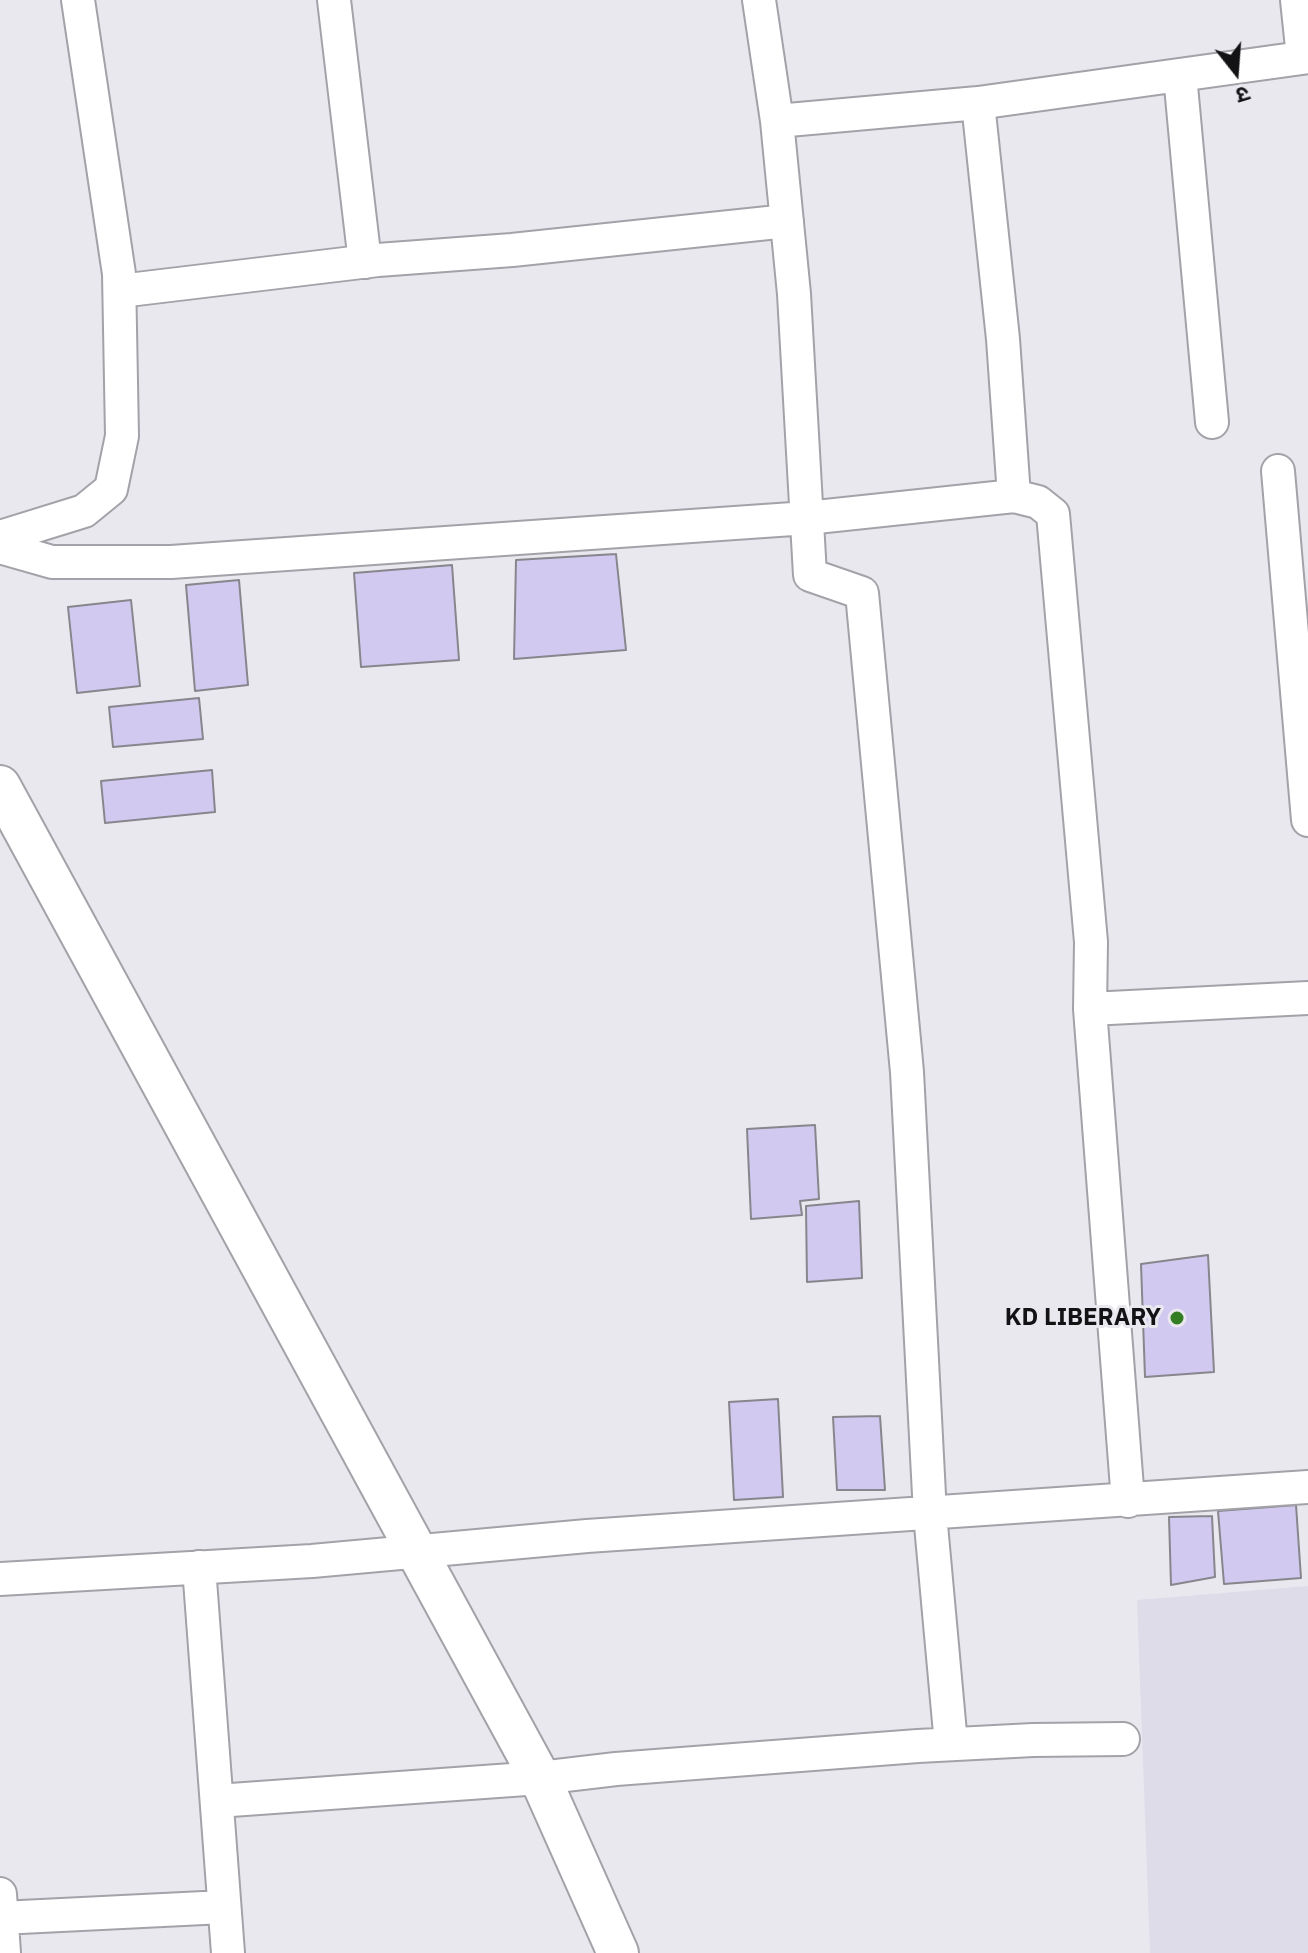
<!DOCTYPE html>
<meta charset="utf-8">
<style>
body{margin:0}
#map{position:relative;width:1308px;height:1953px;overflow:hidden;background:#eae8ef;font-family:"IBM Plex Sans","Noto Sans Devanagari",sans-serif}
canvas{display:block}
.north{position:absolute;left:1196px;top:32px;width:80px;height:80px;-webkit-text-stroke:6px #eae8ef;paint-order:stroke;rotate:163deg;font-size:22px;font-weight:700;line-height:32px;text-align:center;color:#131214}
.north::after{content:'';display:block;margin:auto;width:28px;height:36px;background:#131214;clip-path:polygon(50% 0,100% 100%,50% 72%,0 100%)}
</style>
<div id="map">
<canvas width="1308" height="1953"></canvas>
<div class="north">उ</div>
</div>
<script>
const c = document.querySelector('canvas').getContext('2d');
c.lineJoin = 'round';
function paint(path, color) {
  c.fillStyle = color;
  c.fill(path, 'evenodd');
}
function toPath(rows) {
  const path = new Path2D();
  for (const r of rows) {
    path.moveTo(r[0], r[1]);
    for (let i = 2; i < r.length; i += 2) path.lineTo(r[i], r[i + 1]);
  }
  return path;
}
function trace(path, color, width, dash) {
  c.strokeStyle = color;
  c.lineWidth = width;
  c.lineCap = dash ? 'butt' : 'round';
  c.setLineDash(dash || []);
  c.stroke(path);
}
function write(font, color, halo, rows, align = 'center') {
  c.font = font + ' "IBM Plex Sans",sans-serif';
  c.lineWidth = 6;
  c.setLineDash([]);
  c.textBaseline = 'middle';
  c.strokeStyle = halo;
  c.fillStyle = color;
  for (const [text, x, y, turn = 0] of rows) {
    c.save();
    c.translate(x, y);
    c.rotate((+turn || 0) * Math.PI / 180);
    c.textAlign = isNaN(turn) ? turn : align;
    if (halo) c.strokeText(text, 0, 0);
    c.fillText(text, 0, 0);
    c.restore();
  }
}
const built = toPath([
 [1308,1586,1308,1953,1150,1953,1137,1600]
]);
const building = toPath([
 [616,554,626,650,514,659,516,560,616,554],
 [452,565,459,660,361,667,354,573,452,565],
 [239,580,248,685,195,691,186,585,239,580],
 [131,600,140,686,77,693,68,607,131,600],
 [199,698,203,739,113,747,109,707,199,698],
 [212,770,215,812,105,823,101,781,212,770],
 [815,1125,819,1199,800,1201,802,1215,751,1219,747,1129,815,1125],
 [859,1201,862,1278,807,1282,806,1206,859,1201],
 [1208,1255,1214,1372,1145,1377,1141,1264,1208,1255],
 [778,1399,783,1497,734,1500,729,1402,778,1399],
 [880,1416,885,1490,837,1490,833,1417,880,1416],
 [1296,1505,1301,1578,1224,1584,1218,1511,1296,1505],
 [1212,1516,1215,1577,1171,1585,1169,1517,1212,1516]
]);
const minor = toPath([
 [334,0,365,262],
 [759,0,777,121,794,294,810,575,862,593,907,1072,930,1514,951,1744],
 [1297,0,1303,57],
 [1180,75,1212,422],
 [978,103,1003,339,1014,496,1038,502,1053,514,1091,942,1090,1009,1128,1501],
 [777,121,978,103,1308,57],
 [120,291,378,260,512,250,787,221],
 [1278,471,1308,820],
 [0,537,84,511,111,489,122,436,119,274,78,0],
 [0,547,52,562,171,562,807,518,1014,496],
 [1090,1009,1308,998],
 [199,1567,228,1953],
 [0,1579,312,1561,587,1536,1308,1487],
 [217,1801,540,1778,616,1769,918,1746,1033,1740,1123,1739],
 [0,1894,4,1953],
 [0,1918,224,1907]
]);
const tertiary = toPath([
 [0,786,540,1778,618,1953]
]);
const markers = [
 [1177,1318,8,"#337d23"]
];
const poiNames = [
 ["KD LIBERARY",1161,1318]
];
paint(built, '#dfdcea');
paint(building, '#d2c9f1');
trace(building, '#87868c', 2);
trace(minor, '#a3a2a8', 36);
trace(tertiary, '#a3a2a8', 44);
trace(minor, '#fff', 32);
trace(tertiary, '#fff', 40);
for (const [x, y, r, color] of markers) {
  const dot = new Path2D();
  dot.arc(x, y, r, 0, 2 * Math.PI);
  c.fillStyle = color;
  c.fill(dot);
  trace(dot, '#eae8ef', 3);
}
write('bold 24px', '#131214', '#eae8ef', poiNames, 'right');
</script>
